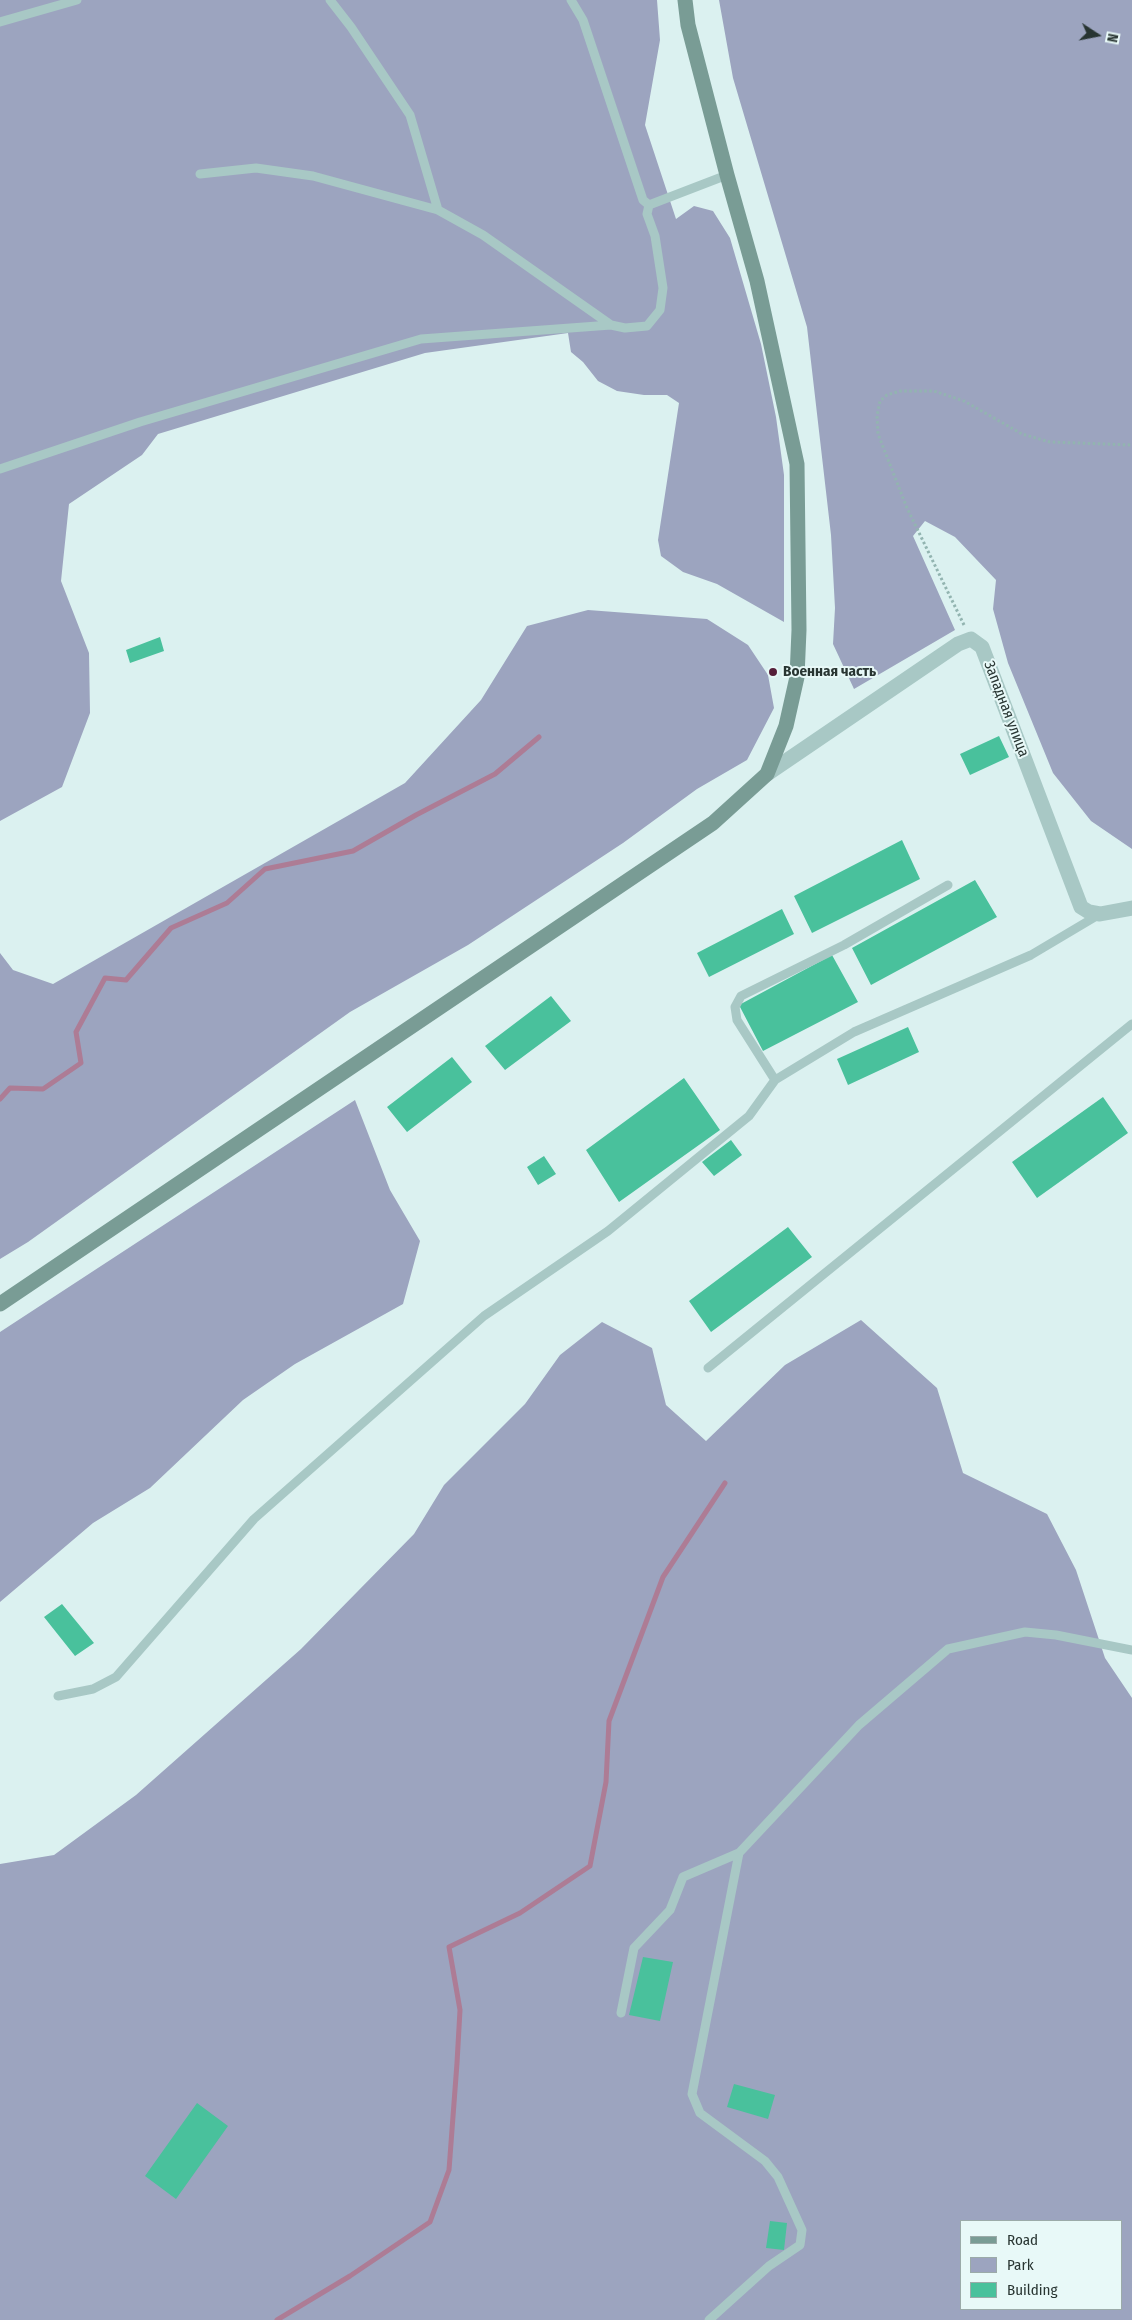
<!DOCTYPE html>
<meta charset="utf-8">
<style>
body{margin:0}
#map{position:relative;width:1132px;height:2320px;overflow:hidden;background:#dbf1f0;font-family:"Fira Sans Condensed",sans-serif}
canvas{display:block}
.legend{position:absolute;left:960px;top:2220px;width:162px;height:90px;box-sizing:border-box;background:#e8f9f8;border:1px solid #9baba9;margin:0;padding:6px 9px;list-style:none;font-size:15px;color:#283532}
.legend li{display:flex;align-items:center;gap:10px;height:25px}
.legend b{width:25px;border:1px solid #9baba9}
.north{position:absolute;left:1072px;top:10px;width:50px;height:50px;-webkit-text-stroke:4px #e8f9f8;paint-order:stroke;rotate:101deg;font-size:14px;font-weight:700;line-height:20px;text-align:center;color:#283532}
.north::after{content:'';display:block;margin:auto;width:18px;height:22px;background:#283532;clip-path:polygon(50% 0,100% 100%,50% 72%,0 100%)}
</style>
<div id="map">
<canvas width="1132" height="2320"></canvas>
<ul class="legend">
<li><b style="height:6px;background:#799c95"></b>Road</li>
<li><b style="height:14px;background:#9ca4bf"></b>Park</li>
<li><b style="height:14px;background:#49c19c"></b>Building</li>
</ul>
<div class="north">N</div>
</div>
<script>
const c = document.querySelector('canvas').getContext('2d');
c.lineJoin = 'round';
function paint(path, color) {
  c.fillStyle = color;
  c.fill(path, 'evenodd');
}
function toPath(rows) {
  const path = new Path2D();
  for (const r of rows) {
    path.moveTo(r[0], r[1]);
    for (let i = 2; i < r.length; i += 2) path.lineTo(r[i], r[i + 1]);
  }
  return path;
}
function trace(path, color, width, dash) {
  c.strokeStyle = color;
  c.lineWidth = width;
  c.lineCap = dash ? 'butt' : 'round';
  c.setLineDash(dash || []);
  c.stroke(path);
}
function write(font, color, halo, rows, align = 'center') {
  c.font = font + ' "Fira Sans Condensed",sans-serif';
  c.lineWidth = 4;
  c.setLineDash([]);
  c.textBaseline = 'middle';
  c.strokeStyle = halo;
  c.fillStyle = color;
  for (const [text, x, y, turn = 0] of rows) {
    c.save();
    c.translate(x, y);
    c.rotate((+turn || 0) * Math.PI / 180);
    c.textAlign = isNaN(turn) ? turn : align;
    if (halo) c.strokeText(text, 0, 0);
    c.fillText(text, 0, 0);
    c.restore();
  }
}
const green = toPath([
 [0,0,657,0,660,40,645,125,676,219,694,206,713,211,730,238,761,344,776,417,784,475,784,622,717,584,683,572,661,556,658,540,679,403,667,395,644,395,617,391,598,381,583,362,571,352,568,333,425,353,158,434,142,455,69,504,61,581,89,653,90,713,62,787,0,821],
 [719,0,1132,0,1132,849,1091,821,1053,773,1008,663,993,609,996,580,955,537,925,521,913,536,955,630,854,689,833,644,835,608,831,535,807,327,733,78],
 [588,610,707,619,748,645,768,675,774,708,747,760,697,789,623,843,468,945,350,1012,28,1242,0,1259,0,953,13,970,53,984,405,783,481,700,527,626],
 [355,1100,390,1190,420,1241,403,1304,295,1364,243,1400,150,1488,93,1523,0,1602,0,1332],
 [861,1320,937,1388,963,1473,1047,1514,1076,1570,1105,1658,1132,1698,1132,2320,0,2320,0,1864,54,1855,136,1795,301,1649,414,1534,444,1485,525,1404,560,1355,602,1322,652,1348,666,1405,706,1441,785,1365],
 [961,2221,1121,2221,1121,2309,961,2309]
]);
const stream = toPath([
 [0,1099,10,1088,43,1089,81,1063,76,1032,105,978,126,980,171,928,227,903,265,869,353,851,416,815,495,774,539,737],
 [277,2320,350,2276,430,2222,449,2170,457,2063,460,2010,449,1947,520,1913,590,1866,606,1782,609,1721,663,1577,725,1483]
]);
const building = toPath([
 [160,637,164,651,130,663,126,650],
 [999,736,1009,757,970,775,960,754],
 [902,840,920,879,812,933,794,896],
 [975,880,997,917,871,985,852,948],
 [782,909,794,934,709,977,697,953],
 [832,955,858,1002,763,1051,739,1005],
 [551,996,571,1021,505,1070,485,1046],
 [908,1027,919,1052,848,1085,837,1059],
 [452,1057,472,1082,407,1132,387,1107],
 [684,1078,720,1130,619,1202,586,1150],
 [1103,1097,1128,1133,1037,1198,1012,1162],
 [731,1140,742,1155,714,1176,702,1162],
 [544,1156,556,1174,538,1185,527,1167],
 [788,1227,812,1257,711,1332,689,1301],
 [62,1604,94,1643,75,1656,44,1617],
 [643,1957,673,1962,660,2021,629,2015],
 [734,2084,775,2095,768,2119,727,2107],
 [197,2103,228,2126,176,2199,145,2176],
 [770,2221,787,2223,784,2250,766,2248]
]);
const path = toPath([
 [964,625,907,508,878,434,877,416,880,401,887,395,900,391,934,391,964,401,1022,434,1050,442,1132,445]
]);
const lane = toPath([
 [330,0,351,27,410,115,438,210],
 [571,0,583,20,643,200,649,205,727,175],
 [0,22,77,0],
 [200,174,256,168,313,176,438,210,483,235,611,325,625,328,647,326,660,310,663,288,655,236,647,214,649,205],
 [0,469,140,422,421,339,611,325],
 [775,1080,737,1020,735,1007,741,996,844,945,948,885],
 [708,1368,1132,1024],
 [58,1696,93,1689,116,1677,254,1519,484,1316,608,1231,749,1116,775,1080,854,1032,1031,955,1100,914],
 [621,2013,634,1948,670,1910,683,1877,739,1853],
 [709,2320,769,2266,800,2245,802,2230,778,2177,765,2161,700,2113,692,2094,739,1853,859,1725,948,1649,1025,1632,1056,1635,1132,1650]
]);
const street = toPath([
 [767,774,958,644,971,639,982,647,1081,907,1089,912,1100,914,1132,908]
]);
const secondary = toPath([
 [0,1304,713,823,767,774,786,726,797,677,799,630,797,464,757,281,727,175,688,25,685,0]
]);
const markers = [
 [773,672,5,"#551f39"]
];
const poiNames = [
 ["Военная часть",783,672]
];
const streetNames = [
 ["Западная улица",1006,709,69]
];
paint(green, '#9ca4bf');
trace(stream, '#ad7c95', 5);
paint(building, '#49c19c');
trace(path, '#92b4b0', 3, [2.5, 2.5]);
trace(lane, '#a8c8c5', 9);
trace(street, '#a8c8c5', 15);
trace(secondary, '#799c95', 15);
for (const [x, y, r, color] of markers) {
  const dot = new Path2D();
  dot.arc(x, y, r, 0, 2 * Math.PI);
  c.fillStyle = color;
  c.fill(dot);
  trace(dot, '#e8f9f8', 2);
}
write('bold 15px', '#283532', '#e8f9f8', poiNames, 'left');
write('15px', '#283532', '#e8f9f8', streetNames);
</script>
